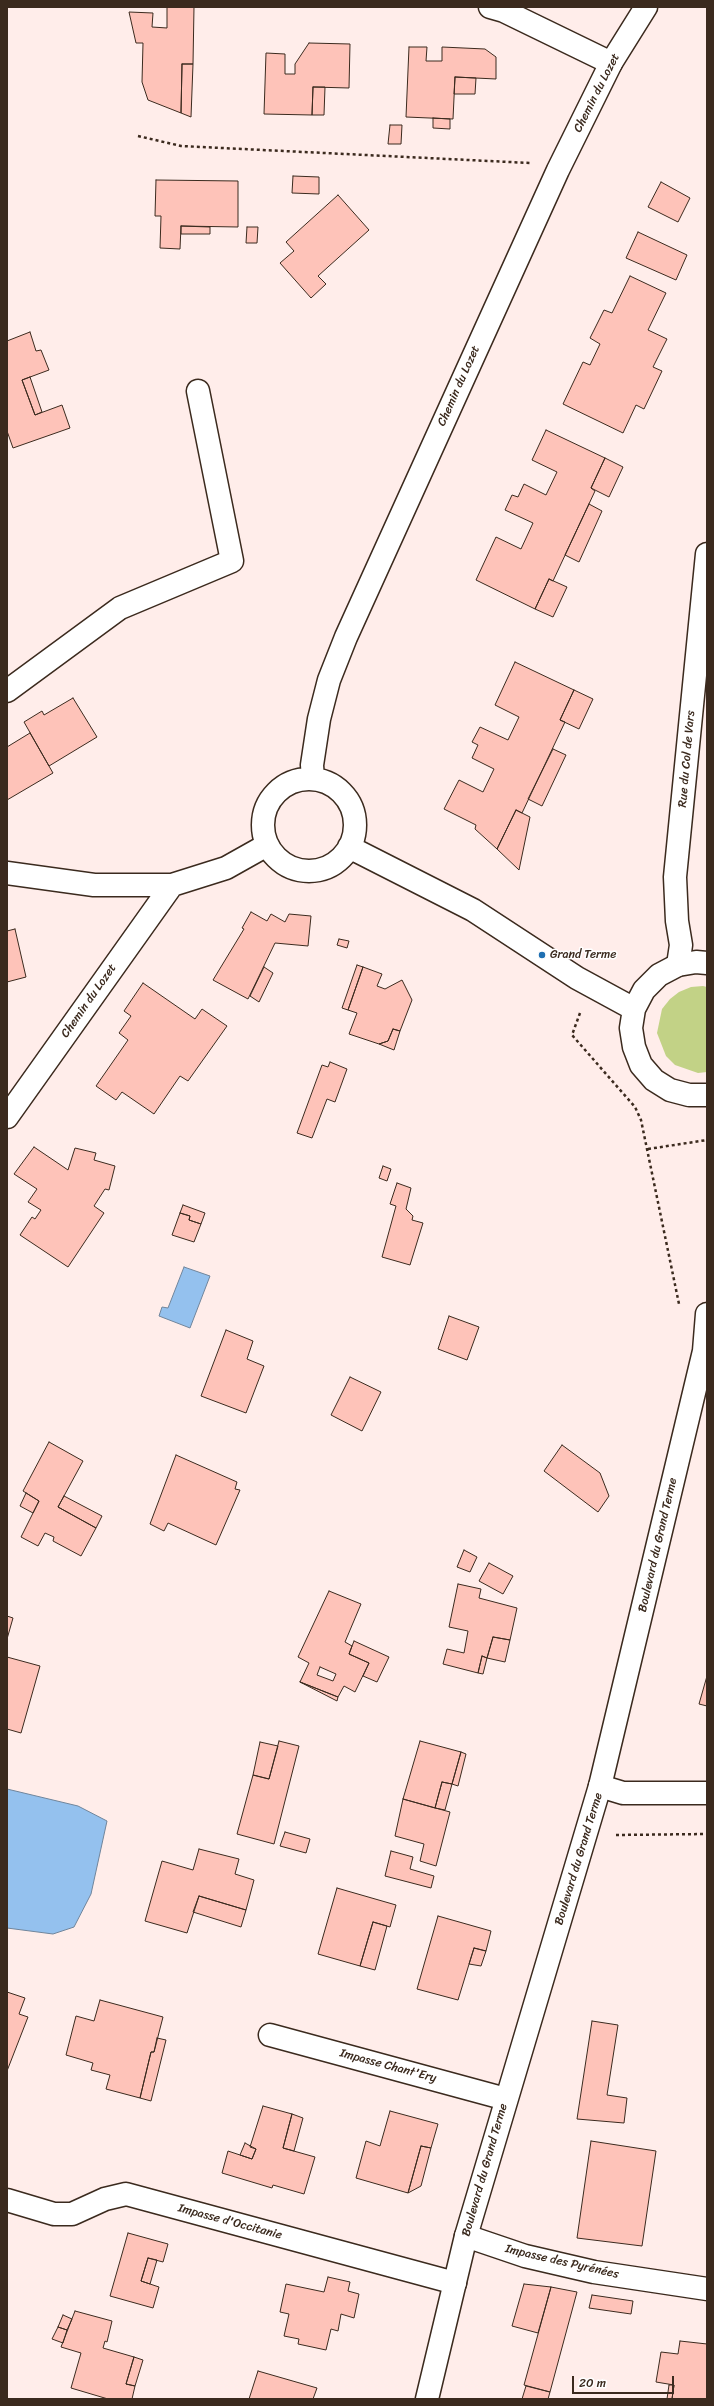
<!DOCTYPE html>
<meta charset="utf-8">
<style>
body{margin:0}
#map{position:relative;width:714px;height:2406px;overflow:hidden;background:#ffedea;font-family:Sriracha,sans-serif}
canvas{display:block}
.frame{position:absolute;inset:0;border:8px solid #3b2a1e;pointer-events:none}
.scale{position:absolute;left:572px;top:2376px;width:102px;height:18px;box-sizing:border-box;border:2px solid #3b2a1e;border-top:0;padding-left:5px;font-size:12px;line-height:14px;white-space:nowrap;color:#3b2a1e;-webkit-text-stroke:3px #fff;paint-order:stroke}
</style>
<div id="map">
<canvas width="714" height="2406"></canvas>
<div class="frame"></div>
<div class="scale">20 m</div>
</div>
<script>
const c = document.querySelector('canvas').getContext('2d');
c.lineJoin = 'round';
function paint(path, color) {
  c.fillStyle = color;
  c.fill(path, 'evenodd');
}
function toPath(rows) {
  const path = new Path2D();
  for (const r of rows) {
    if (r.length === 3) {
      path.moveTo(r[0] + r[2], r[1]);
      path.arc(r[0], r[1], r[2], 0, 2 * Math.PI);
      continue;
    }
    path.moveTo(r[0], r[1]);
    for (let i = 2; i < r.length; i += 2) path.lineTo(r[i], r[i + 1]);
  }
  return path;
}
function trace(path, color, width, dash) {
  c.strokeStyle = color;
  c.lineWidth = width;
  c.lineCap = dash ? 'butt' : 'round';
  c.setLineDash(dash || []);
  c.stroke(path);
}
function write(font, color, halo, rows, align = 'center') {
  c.font = font + ' Sriracha,sans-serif';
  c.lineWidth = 3;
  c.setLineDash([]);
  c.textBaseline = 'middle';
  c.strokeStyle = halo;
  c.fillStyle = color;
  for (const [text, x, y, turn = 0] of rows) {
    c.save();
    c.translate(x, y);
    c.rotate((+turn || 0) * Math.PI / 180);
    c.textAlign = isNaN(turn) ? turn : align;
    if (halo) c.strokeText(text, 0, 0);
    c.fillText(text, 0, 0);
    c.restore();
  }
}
const green = toPath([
 [703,986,707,987,707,1072,698,1073,675,1065,666,1056,657,1033,662,1009,670,999,679,992,691,987]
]);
const water = toPath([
 [184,1267,210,1276,190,1328,159,1316,162,1307,168,1308,184,1267],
 [7,1789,78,1806,107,1821,91,1894,74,1927,53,1934,7,1928,7,1789]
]);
const building = toPath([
 [167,7,194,7,193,64,182,64,181,113,148,100,142,82,143,43,136,43,129,12,153,13,152,27,167,28,167,7],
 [309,43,350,44,349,88,313,87,312,115,264,114,266,53,285,54,285,74,295,74,295,64,309,43],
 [409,47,427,47,426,61,442,61,442,47,485,49,496,57,496,79,455,77,453,119,406,117,409,47],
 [182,64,193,64,191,117,181,113,182,64],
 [455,77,476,78,475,94,454,94,455,77],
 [313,87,325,87,324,115,312,115,313,87],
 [433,118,450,119,450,129,433,128,433,118],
 [390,125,402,125,401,144,388,144,390,125],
 [293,176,319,177,319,194,292,193,293,176],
 [156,180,238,181,238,227,181,226,180,249,160,248,161,216,155,216,156,180],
 [661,182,690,198,678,222,648,207,661,182],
 [338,195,369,230,318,276,326,284,311,298,280,263,294,251,286,242,338,195],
 [181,226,210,227,210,234,181,234,181,226],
 [247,227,258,227,257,243,246,243,247,227],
 [638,232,687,255,676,280,626,258,638,232],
 [630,276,666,293,648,330,667,339,653,367,662,371,644,409,636,405,623,433,563,404,583,362,590,365,600,344,590,338,604,310,612,313,630,276],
 [30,332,36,351,41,350,49,370,22,380,35,415,62,405,70,428,13,448,7,431,7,341,30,332],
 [30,377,42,412,35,415,22,380,30,377],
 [546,430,605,458,591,488,595,491,553,581,549,579,535,609,476,580,496,537,521,549,533,523,505,510,512,495,518,497,524,484,546,495,557,472,532,460,546,430],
 [605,458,623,467,609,497,591,488,605,458],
 [589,504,602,511,579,562,565,555,589,504],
 [549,579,567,587,553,617,535,609,549,579],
 [515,662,574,690,560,720,565,722,522,813,516,810,497,849,475,829,476,825,444,809,459,780,483,792,494,769,472,758,478,745,472,742,480,727,508,740,519,717,495,705,515,662],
 [574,690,593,699,579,729,560,720,574,690],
 [73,698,97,737,49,766,24,722,42,711,44,715,73,698],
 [30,733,53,773,7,800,7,747,30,733],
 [553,749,566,755,542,806,528,799,553,749],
 [516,810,530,817,519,870,497,849,516,810],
 [251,912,267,921,271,914,285,922,289,914,311,916,308,946,275,943,248,999,213,980,244,929,242,928,251,912],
 [15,929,26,977,7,982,7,931,15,929],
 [339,939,349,941,347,948,337,945,339,939],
 [357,965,363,967,348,1010,342,1008,357,965],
 [264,967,273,973,259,1002,250,996,264,967],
 [363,967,382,974,377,986,385,989,402,980,412,1000,400,1031,393,1029,388,1041,379,1044,349,1034,357,1013,348,1010,363,967],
 [143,983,195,1019,202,1009,227,1026,188,1081,180,1076,154,1114,122,1092,116,1100,96,1086,128,1040,119,1033,131,1016,124,1011,143,983],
 [393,1029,400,1031,394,1050,379,1044,388,1041,393,1029],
 [330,1062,347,1069,335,1102,327,1099,312,1138,297,1133,322,1065,328,1067,330,1062],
 [34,1147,68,1170,75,1148,96,1153,94,1160,115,1166,109,1190,105,1189,94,1206,104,1213,68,1267,20,1235,32,1217,35,1219,41,1210,28,1202,37,1189,14,1174,34,1147],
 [383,1166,391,1169,387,1181,379,1178,383,1166],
 [397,1183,411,1188,406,1209,413,1216,412,1220,423,1223,410,1265,382,1257,396,1206,390,1204,397,1183],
 [183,1205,205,1213,201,1224,189,1220,190,1216,180,1213,183,1205],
 [180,1213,190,1216,189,1220,201,1224,194,1242,172,1235,180,1213],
 [449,1316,479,1327,467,1360,438,1349,449,1316],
 [226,1330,253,1341,247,1359,264,1366,246,1413,201,1396,226,1330],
 [350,1377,381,1392,362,1431,331,1415,350,1377],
 [49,1442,83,1461,58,1507,96,1528,81,1556,53,1541,54,1537,45,1533,38,1546,21,1537,39,1501,23,1491,49,1442],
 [562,1445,600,1473,609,1496,598,1512,544,1471,562,1445],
 [176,1455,237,1482,235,1489,240,1490,216,1545,168,1523,164,1531,150,1524,176,1455],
 [26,1493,39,1501,33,1513,20,1506,26,1493],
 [64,1496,102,1516,96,1528,58,1507,64,1496],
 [464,1550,477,1557,470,1572,457,1567,464,1550],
 [489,1563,513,1576,503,1594,479,1581,489,1563],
 [458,1584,481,1589,479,1598,517,1608,510,1640,493,1637,487,1658,482,1656,478,1673,443,1664,447,1649,464,1653,468,1631,449,1627,458,1584],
 [329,1591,361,1604,345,1642,352,1646,349,1654,369,1663,355,1692,344,1686,338,1697,300,1682,309,1663,298,1657,329,1591],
 [320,1667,336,1674,333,1681,317,1675,320,1667],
 [7,1616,13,1618,7,1639,7,1616],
 [493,1637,510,1640,505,1662,487,1658,493,1637],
 [354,1641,389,1657,377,1682,363,1676,369,1663,349,1654,354,1641],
 [482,1656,487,1658,483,1674,478,1673,482,1656],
 [7,1657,40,1666,21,1733,7,1729,7,1657],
 [707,1676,707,1706,699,1704,707,1676],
 [300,1682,338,1697,337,1701,300,1682],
 [279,1741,299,1746,274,1844,237,1834,253,1775,269,1779,279,1741],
 [420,1741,461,1752,452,1784,442,1782,435,1808,403,1799,420,1741],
 [260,1742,278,1746,269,1779,253,1775,260,1742],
 [461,1752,466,1754,458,1786,452,1784,461,1752],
 [442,1782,452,1784,445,1810,435,1808,442,1782],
 [403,1799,450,1812,436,1866,420,1861,424,1844,395,1836,403,1799],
 [285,1832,310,1839,306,1853,280,1846,285,1832],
 [199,1849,239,1859,235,1874,254,1880,246,1910,199,1896,187,1933,145,1921,162,1861,193,1870,199,1849],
 [391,1851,413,1857,410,1869,434,1876,431,1888,385,1876,391,1851],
 [337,1888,396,1905,390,1927,373,1922,360,1966,318,1954,337,1888],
 [199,1896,246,1910,241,1927,193,1912,199,1896],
 [438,1916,491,1931,486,1951,474,1948,458,2000,417,1989,438,1916],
 [373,1922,387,1926,375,1970,360,1966,373,1922],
 [474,1948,486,1951,481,1966,469,1964,474,1948],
 [7,1992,25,1998,19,2014,28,2017,7,2071,7,1992],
 [100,2000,163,2017,154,2052,151,2052,140,2098,106,2089,110,2075,91,2070,93,2063,66,2055,76,2016,94,2021,100,2000],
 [592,2021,618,2025,607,2095,627,2098,624,2123,577,2119,592,2021],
 [157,2038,166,2040,151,2101,140,2098,151,2052,154,2052,157,2038],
 [263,2106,292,2114,283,2148,315,2157,304,2194,273,2185,272,2188,222,2173,228,2151,252,2159,256,2149,250,2147,263,2106],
 [390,2111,438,2124,431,2148,421,2146,408,2193,356,2178,366,2141,380,2146,390,2111],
 [292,2114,303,2118,294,2151,283,2148,292,2114],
 [591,2141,656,2151,642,2246,577,2238,591,2141],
 [245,2143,256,2149,252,2159,240,2155,245,2143],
 [421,2146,431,2148,421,2186,408,2193,421,2146],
 [128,2233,168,2244,163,2262,148,2258,141,2281,159,2287,153,2308,110,2296,128,2233],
 [148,2258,157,2260,150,2284,141,2281,148,2258],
 [328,2277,350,2282,348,2291,359,2294,354,2318,341,2314,338,2331,331,2329,326,2350,298,2344,299,2339,284,2336,289,2314,280,2312,286,2284,324,2292,328,2277],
 [524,2284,551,2287,538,2333,512,2326,524,2284],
 [551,2287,577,2292,550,2392,524,2385,551,2287],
 [592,2295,633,2301,631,2314,589,2308,592,2295],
 [75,2311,112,2321,107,2342,105,2341,103,2348,134,2357,126,2384,135,2386,132,2399,108,2399,71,2388,81,2353,61,2347,75,2311],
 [63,2315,72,2319,67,2330,58,2327,63,2315],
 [58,2327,67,2330,63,2343,52,2339,58,2327],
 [680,2341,707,2344,707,2399,672,2399,674,2385,656,2382,661,2352,678,2354,680,2341],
 [134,2357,143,2360,135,2386,126,2384,134,2357],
 [258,2371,317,2388,313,2399,249,2399,258,2371],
 [669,2385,674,2385,672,2399,667,2399,669,2385],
 [526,2386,550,2392,548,2399,522,2399,526,2386]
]);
const path = toPath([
 [138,136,181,146,530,163],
 [580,1013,572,1035,635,1107,641,1120,679,1304],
 [648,1149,707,1140],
 [616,1835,707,1834]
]);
const street = toPath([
 [490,7,504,11,611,63],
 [7,691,120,608,232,561,198,391],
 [7,873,94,885,172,885,226,868,267,845],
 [678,965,681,945,677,921,675,877,707,554],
 [7,1117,172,885],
 [600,1786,623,1793,707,1793],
 [270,2035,506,2099],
 [7,2200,54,2214,72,2214,105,2199,126,2194,455,2283],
 [466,2236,525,2256,594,2272,707,2289]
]);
const secondary = toPath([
 [313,779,312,765,319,719,329,680,346,637,558,170,611,63,646,7],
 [309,825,46],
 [349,847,473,910,577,978,634,1009],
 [707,963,696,962,678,965,659,975,644,990,634,1009,631,1028,634,1047,641,1065,654,1080,670,1090,689,1095,707,1095],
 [427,2399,466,2236,600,1786,704,1351,707,1314]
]);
const markers = [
 [542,955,4,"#1f6fb2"]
];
const streetNames = [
 ["Chemin du Lozet",597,93,-63],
 ["Chemin du Lozet",459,386,-66],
 ["Rue du Col de Vars",687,759,-85],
 ["Chemin du Lozet",89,1001,-55],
 ["Boulevard du Grand Terme",658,1545,-77],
 ["Boulevard du Grand Terme",579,1859,-73],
 ["Impasse Chant'Ery",388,2066,15],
 ["Boulevard du Grand Terme",485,2170,-74],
 ["Impasse d'Occitanie",230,2222,15],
 ["Impasse des Pyrénées",562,2262,13]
];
const poiNames = [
 ["Grand Terme",550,955]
];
paint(green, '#c2d286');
paint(water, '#94c1ee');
trace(water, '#70859b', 1);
paint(building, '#fec3b9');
trace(building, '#3b2a1e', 1);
trace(street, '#3b2a1e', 25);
trace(secondary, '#3b2a1e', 25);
trace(path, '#3b2a1e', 2.5, [3, 3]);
trace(street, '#fff', 22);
trace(secondary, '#fff', 22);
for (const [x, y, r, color] of markers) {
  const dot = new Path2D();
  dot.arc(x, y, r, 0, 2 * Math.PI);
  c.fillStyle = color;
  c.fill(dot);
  trace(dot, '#fff', 1.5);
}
write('12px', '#3b2a1e', '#fff', streetNames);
write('12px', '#3b2a1e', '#fff', poiNames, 'left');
</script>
